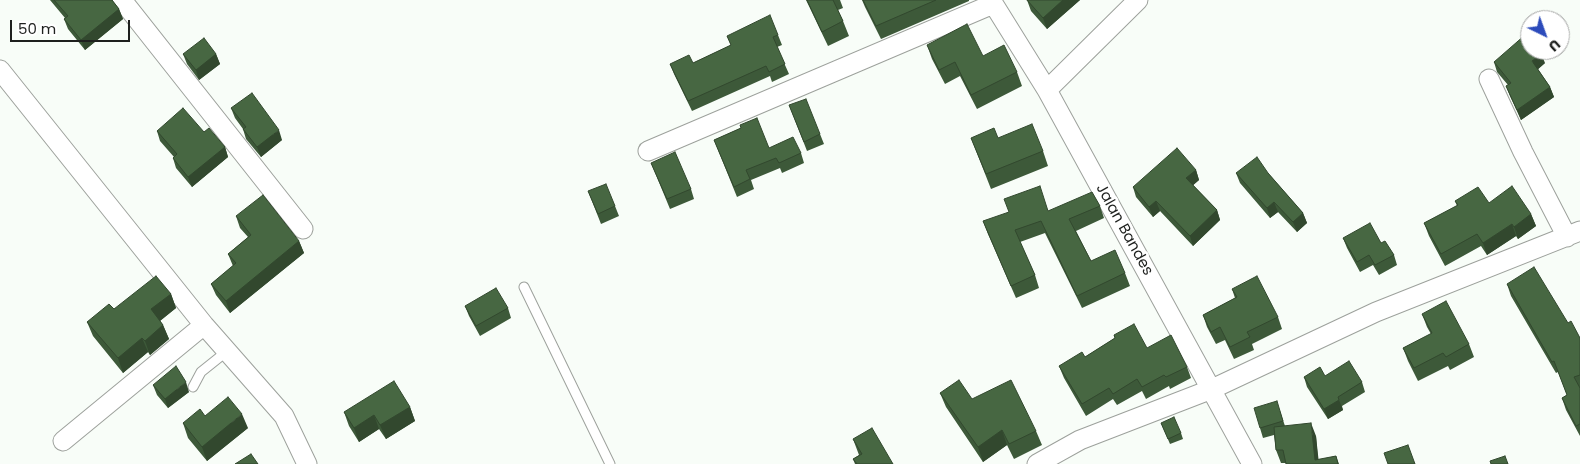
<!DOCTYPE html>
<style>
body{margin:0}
#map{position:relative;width:1580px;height:464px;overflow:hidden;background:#f8fdf8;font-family:Poppins,sans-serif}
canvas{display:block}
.north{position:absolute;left:1520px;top:10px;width:50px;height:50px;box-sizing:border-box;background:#fff;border:1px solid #a5a6a5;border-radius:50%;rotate:138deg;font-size:14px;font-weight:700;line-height:20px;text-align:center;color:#1e201e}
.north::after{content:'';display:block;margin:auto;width:18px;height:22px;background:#2c4bbb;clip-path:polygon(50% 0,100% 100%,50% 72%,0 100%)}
.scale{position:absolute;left:10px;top:20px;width:120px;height:22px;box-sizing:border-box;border:2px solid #1e201e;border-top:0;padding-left:6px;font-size:15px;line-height:18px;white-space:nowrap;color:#1e201e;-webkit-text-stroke:4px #fff;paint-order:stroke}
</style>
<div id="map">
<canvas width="1580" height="464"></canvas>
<div class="north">U</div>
<div class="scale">50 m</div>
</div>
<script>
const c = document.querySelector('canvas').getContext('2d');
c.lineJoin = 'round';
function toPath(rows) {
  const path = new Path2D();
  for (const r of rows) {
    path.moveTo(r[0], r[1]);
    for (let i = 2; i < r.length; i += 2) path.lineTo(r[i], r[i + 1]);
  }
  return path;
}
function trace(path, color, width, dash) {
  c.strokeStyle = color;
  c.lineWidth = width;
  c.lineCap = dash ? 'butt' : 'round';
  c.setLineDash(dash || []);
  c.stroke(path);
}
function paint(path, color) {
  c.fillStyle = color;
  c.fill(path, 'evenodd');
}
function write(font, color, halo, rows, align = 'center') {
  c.font = font + ' Poppins,sans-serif';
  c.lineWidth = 5;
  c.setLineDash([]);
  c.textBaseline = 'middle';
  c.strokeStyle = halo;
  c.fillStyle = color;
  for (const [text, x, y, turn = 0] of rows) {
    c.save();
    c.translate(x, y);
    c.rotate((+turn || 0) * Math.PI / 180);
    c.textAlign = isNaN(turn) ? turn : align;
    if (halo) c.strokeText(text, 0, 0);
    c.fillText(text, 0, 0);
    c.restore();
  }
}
const lane = toPath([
 [524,287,610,464],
 [193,387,201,372,226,352]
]);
const street = toPath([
 [122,0,303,229],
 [991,0,1047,90,1252,464],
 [0,70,204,325,284,416,307,464],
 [1489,79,1523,152,1567,237],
 [1047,90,1138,0],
 [648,151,993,4],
 [63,441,204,325],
 [1037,464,1080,440,1212,389,1376,312,1580,231]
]);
const wall = toPath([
 [50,0,112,0,119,9,123,19,85,50,68,29,64,19,65,18],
 [806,0,840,0,843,8,838,10,843,21,849,36,828,46],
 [862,0,969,0,969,1,881,39,865,7],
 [1027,0,1080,0,1047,29,1031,11],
 [778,35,782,45,777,47,789,74,772,82,770,76,692,111,674,74,670,64,693,63,731,45,727,36],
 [927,45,983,56,1017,72,1022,86,977,109,960,76,945,84,932,59],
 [183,54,216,54,220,64,199,80,187,64],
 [1494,62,1545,63,1538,69,1550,87,1554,97,1521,120,1510,96,1506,86,1508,85,1497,72],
 [789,105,820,134,824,144,807,151],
 [231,108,282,140,261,157,246,139,243,129,235,118],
 [741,128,769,148,801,153,804,163,782,173,780,168,751,180,754,189,737,197,714,140],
 [157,131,204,132,225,147,228,157,192,187,176,168,173,158,174,157,160,141],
 [971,138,998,138,1043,151,1048,166,991,189],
 [651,163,691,189,694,199,670,209],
 [1196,170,1199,180,1193,185,1217,210,1220,220,1193,246,1160,211,1153,217,1136,197,1133,187],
 [1236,173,1268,173,1303,213,1307,223,1297,232,1278,212,1270,218,1240,183],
 [588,191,615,206,619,216,601,224],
 [1455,201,1489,203,1531,214,1536,226,1518,239,1516,236,1487,255,1481,246,1445,266,1429,236,1424,223,1457,206],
 [1100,206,1104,218,1076,231,1091,261,1125,273,1130,286,1082,308,1045,233,1020,242,1035,275,1039,288,1016,298,988,234,983,221,1048,211],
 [236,216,299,241,304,253,230,313,216,295,211,284,233,266,228,254,248,237,240,228],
 [1343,238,1381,243,1394,255,1397,265,1379,275,1373,265,1360,272,1347,248],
 [1507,284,1568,323,1580,338,1580,436,1566,410,1562,398,1567,395,1558,372,1556,373,1511,296],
 [1232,289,1278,317,1282,329,1252,344,1254,350,1234,359,1225,340,1216,344,1207,327,1203,315,1235,298],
 [171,294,176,308,160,321,163,325,169,339,150,355,148,352,123,373,93,336,87,322,114,309],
 [465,306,508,308,511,318,480,336,469,316],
 [1422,314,1469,344,1474,357,1450,370,1448,366,1418,381,1408,361,1403,348,1431,334,1427,327],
 [1114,335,1147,348,1187,367,1191,378,1170,389,1169,386,1146,399,1142,391,1117,405,1113,399,1086,416,1064,378,1059,366,1085,357,1115,338],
 [1325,376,1362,382,1365,392,1342,406,1343,410,1328,419,1307,387,1304,377],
 [153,385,189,392,168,408,157,395],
 [940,393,972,399,1036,431,1042,445,1014,459,1007,445,983,462,946,407],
 [410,407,415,421,386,439,379,429,359,442,349,426,344,412],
 [1280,411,1285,426,1316,436,1318,460,1336,456,1339,464,1286,464,1286,463,1281,463,1276,450,1274,435,1263,438,1260,428],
 [205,416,248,428,207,461,188,438,183,423],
 [1161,423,1181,433,1183,439,1170,444],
 [853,439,893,464,855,464,853,459,859,455]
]);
const shadedWall = toPath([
 [1063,0,1080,0,1047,29,1043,18],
 [119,9,123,19,85,50,81,40],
 [1541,53,1545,63,1536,71,1532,61],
 [216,54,220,64,199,80,196,70],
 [1550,87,1554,97,1521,120,1517,110],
 [279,130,282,140,261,157,257,147],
 [225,147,228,157,192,187,188,177],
 [1196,170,1199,180,1190,188,1186,178],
 [1156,201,1160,211,1153,217,1149,207],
 [1274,202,1278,212,1270,218,1267,208],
 [1217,210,1220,220,1193,246,1190,236],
 [1303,213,1307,223,1297,232,1293,222],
 [1531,214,1536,226,1518,239,1514,227],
 [1512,224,1516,236,1487,255,1483,243],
 [299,241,304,253,230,313,226,301],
 [171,294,176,308,156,324,151,309],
 [163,325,169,339,150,355,145,341],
 [142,338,148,352,123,373,118,358],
 [186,382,189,392,168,408,165,399],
 [1339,400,1343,410,1328,419,1324,409],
 [410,407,415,421,386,439,380,425],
 [242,414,248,428,207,461,202,447],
 [374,415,379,429,359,442,354,428],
 [1311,423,1316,436,1319,464,1315,460],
 [1002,430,1007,445,983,462,978,447]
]);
const building = toPath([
 [54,0,112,0,119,9,81,40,64,19,68,16,54,0],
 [807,0,833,0,843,21,822,32,807,0],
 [863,0,936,0,876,26,863,0],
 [1027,0,1063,0,1043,18,1027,0],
 [770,15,778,35,773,37,785,64,769,72,766,66,688,101,670,64,689,55,693,63,731,45,727,36,770,15],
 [967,24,983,56,1004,45,1017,72,971,95,955,62,939,70,927,45,967,24],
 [1525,35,1530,40,1530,50,1538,50,1541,53,1532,61,1550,87,1517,110,1506,86,1511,83,1494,62,1525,35],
 [204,38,216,54,196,70,183,54,204,38],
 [252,93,279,130,257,147,243,129,246,127,231,108,252,93],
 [806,99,820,134,804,142,789,105,806,99],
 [183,108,204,132,209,128,225,147,188,177,173,158,177,154,157,131,183,108],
 [757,118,769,148,793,137,801,153,779,163,776,158,746,170,750,179,734,187,714,140,741,128,740,125,757,118],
 [1032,124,1043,151,986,174,971,138,994,128,998,138,1032,124],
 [1177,148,1196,170,1186,178,1217,210,1190,236,1156,201,1149,207,1133,187,1177,148],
 [675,152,691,189,667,199,651,163,675,152],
 [1257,157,1268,173,1303,213,1293,222,1274,202,1267,208,1236,173,1257,157],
 [606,184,615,206,598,214,588,191,606,184],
 [1040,186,1048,211,1092,192,1100,206,1069,219,1091,261,1115,250,1125,273,1077,296,1041,221,1015,230,1035,275,1011,286,983,221,1009,212,1004,199,1040,186],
 [1512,186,1531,214,1514,227,1512,224,1483,243,1477,234,1441,254,1424,223,1458,205,1455,201,1478,187,1489,203,1512,186],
 [263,195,299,241,226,301,211,284,236,263,228,254,251,235,236,216,263,195],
 [1370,223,1381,243,1385,241,1394,255,1375,265,1369,255,1357,262,1343,238,1370,223],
 [1534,267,1568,323,1571,321,1580,338,1580,375,1574,377,1580,388,1580,424,1576,426,1562,398,1567,395,1554,361,1552,362,1507,284,1534,267],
 [156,276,171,294,151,309,163,325,145,341,142,338,118,358,87,322,109,304,114,309,156,276],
 [1257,276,1278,317,1247,332,1250,337,1230,347,1220,327,1211,332,1203,315,1237,297,1232,289,1257,276],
 [496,288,508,308,476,326,465,306,496,288],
 [1446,301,1469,344,1446,357,1443,353,1414,368,1403,348,1432,333,1422,314,1446,301],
 [1134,324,1147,348,1171,335,1187,367,1166,377,1164,375,1142,387,1137,379,1113,394,1109,388,1082,404,1059,366,1082,352,1085,357,1115,338,1114,335,1134,324],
 [1349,361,1362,382,1338,397,1339,400,1324,409,1304,377,1320,367,1325,376,1349,361],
 [176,366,186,382,165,399,153,385,176,366],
 [959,380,972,399,1011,380,1036,431,1009,444,1002,430,978,447,940,393,959,380],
 [394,381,410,407,380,425,374,415,354,428,344,412,394,381],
 [228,397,242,414,202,447,183,423,200,409,205,416,228,397],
 [1277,401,1283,421,1260,428,1254,408,1277,401],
 [1174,417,1181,433,1168,439,1161,423,1174,417],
 [1311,423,1315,460,1336,456,1338,464,1286,464,1283,450,1276,450,1274,427,1311,423],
 [872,428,893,464,857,464,853,459,862,454,853,439,872,428],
 [1408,445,1415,464,1388,464,1384,453,1408,445],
 [251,454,258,464,235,464,251,454],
 [1505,456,1508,464,1491,464,1490,461,1505,456]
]);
const streetNames = [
 ["Jalan Bandes",1124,230,61]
];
trace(lane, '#9da19c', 11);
trace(street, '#9da19c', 21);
trace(lane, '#fff', 9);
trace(street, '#fff', 19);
paint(wall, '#3d5939');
paint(shadedWall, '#32482e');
paint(building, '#476742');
trace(building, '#32482e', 1);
write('15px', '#1e201e', '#fff', streetNames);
</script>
